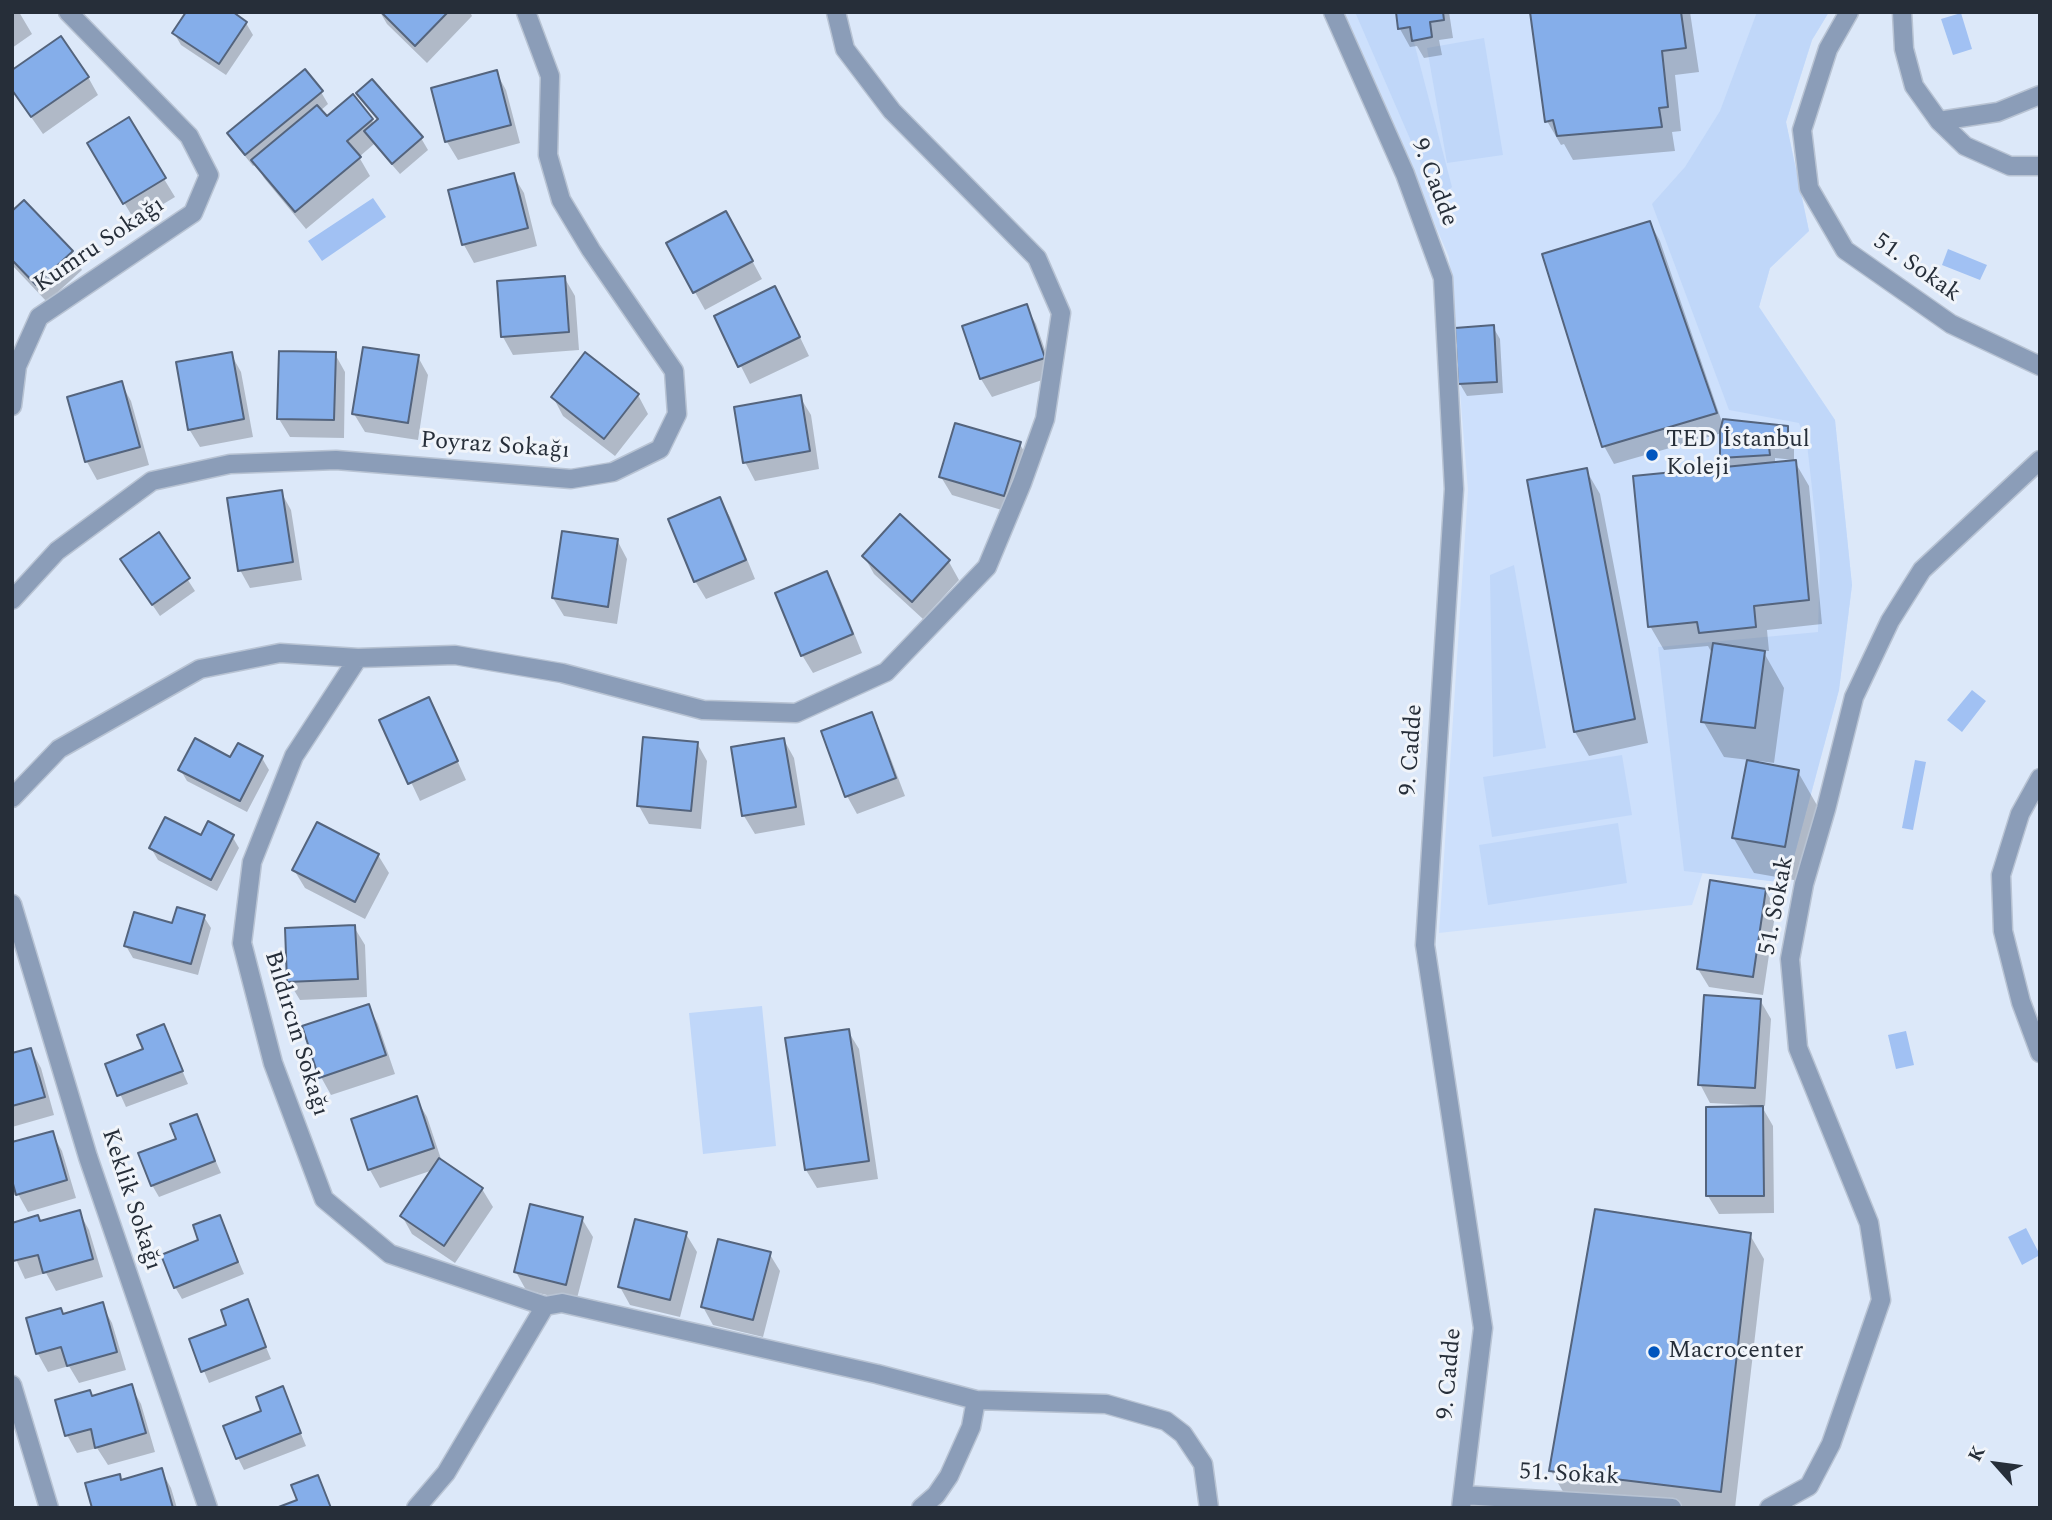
<!DOCTYPE html>
<meta charset="utf-8">
<style>
body{margin:0}
#map{position:relative;width:2052px;height:1520px;overflow:hidden;background:#dce8f9;font-family:Spectral,serif}
canvas{display:block}
.frame{position:absolute;inset:0;border:14px solid #262e39;pointer-events:none}
.north{position:absolute;left:1961px;top:1429px;width:70px;height:70px;-webkit-text-stroke:5px #f0f4fa;paint-order:stroke;rotate:298deg;font-size:19px;font-weight:700;line-height:28px;text-align:center;color:#262e39}
.north::after{content:'';display:block;margin:auto;width:24px;height:32px;background:#262e39;clip-path:polygon(50% 0,100% 100%,50% 72%,0 100%)}
</style>
<div id="map">
<canvas width="2052" height="1520"></canvas>
<div class="frame"></div>
<div class="north">K</div>
</div>
<script>
const c = document.querySelector('canvas').getContext('2d');
c.lineJoin = 'round';
function paint(path, color) {
  c.fillStyle = color;
  c.fill(path, 'evenodd');
}
function toPath(rows) {
  const path = new Path2D();
  for (const r of rows) {
    path.moveTo(r[0], r[1]);
    for (let i = 2; i < r.length; i += 2) path.lineTo(r[i], r[i + 1]);
  }
  return path;
}
function trace(path, color, width, dash) {
  c.strokeStyle = color;
  c.lineWidth = width;
  c.lineCap = dash ? 'butt' : 'round';
  c.setLineDash(dash || []);
  c.stroke(path);
}
function write(font, color, halo, rows, align = 'center') {
  c.font = font + ' Spectral,serif';
  c.lineWidth = 6;
  c.setLineDash([]);
  c.textBaseline = 'middle';
  c.strokeStyle = halo;
  c.fillStyle = color;
  for (const [text, x, y, turn = 0] of rows) {
    c.save();
    c.translate(x, y);
    c.rotate((+turn || 0) * Math.PI / 180);
    c.textAlign = isNaN(turn) ? turn : align;
    if (halo) c.strokeText(text, 0, 0);
    c.fillText(text, 0, 0);
    c.restore();
  }
}
const built = toPath([
 [1342,12,1829,12,1812,40,1786,122,1809,231,1770,268,1759,307,1835,420,1852,585,1839,690,1787,883,1703,872,1692,905,1439,933,1468,490,1449,257]
]);
const green = toPath([
 [1355,12,1396,12,1398,29,1410,27,1452,187,1437,201],
 [1757,12,1829,12,1812,40,1786,122,1809,231,1770,268,1759,307,1835,420,1852,585,1839,690,1787,883,1684,871,1658,647,1818,632,1820,559,1807,444,1799,423,1729,410,1652,204,1685,167,1720,111],
 [1484,38,1503,155,1447,163,1427,48],
 [1514,565,1546,748,1493,757,1490,575],
 [1622,755,1632,815,1492,837,1483,777],
 [1618,823,1627,883,1488,905,1479,845],
 [762,1006,776,1146,703,1154,689,1013]
]);
const water = toPath([
 [1961,13,1972,49,1953,55,1941,19],
 [373,198,386,217,322,261,308,241],
 [1948,249,1987,265,1980,280,1942,265],
 [1972,690,1986,701,1962,732,1947,720],
 [1915,760,1926,762,1913,830,1902,828],
 [1906,1031,1914,1065,1896,1069,1888,1035],
 [2026,1228,2040,1255,2022,1265,2008,1237]
]);
const shadow = toPath([
 [12,12,19,12,32,34,12,48],
 [380,12,470,12,472,16,427,63,387,24],
 [1397,12,1449,12,1453,38,1439,40,1442,55,1424,58,1417,46,1410,47,1400,29],
 [1532,12,1690,12,1699,72,1675,75,1681,131,1672,132,1675,151,1573,160,1564,144,1561,145,1547,121],
 [246,23,253,35,226,75,181,45,174,33],
 [496,72,506,90,520,143,458,160,447,142,433,89],
 [88,77,98,95,43,134,12,90],
 [321,92,328,104,320,111,327,119,372,120,374,125,379,121,358,93,421,138,428,150,400,174,374,144,359,157,370,176,306,229,264,178,256,164,253,166,236,145,229,134],
 [128,120,175,197,135,221,89,144],
 [513,175,524,193,537,246,474,263,464,245,450,192],
 [12,213,71,252,82,270,47,302,12,265],
 [1650,223,1660,241,1723,425,1787,428,1794,440,1794,460,1775,458,1775,464,1795,462,1809,486,1822,624,1767,630,1769,651,1763,651,1784,688,1774,763,1759,761,1759,764,1798,772,1818,807,1805,882,1754,873,1733,837,1749,760,1724,757,1703,721,1713,655,1708,646,1664,650,1650,626,1728,468,1722,457,1722,433,1614,464,1604,446],
 [736,231,762,279,705,310,668,244],
 [564,277,575,296,579,350,513,355,503,337],
 [785,306,809,356,750,384,716,317],
 [1026,306,1036,324,1054,376,992,397,981,379],
 [1493,327,1500,339,1503,393,1467,396,1460,384],
 [231,354,241,372,253,437,200,447,189,429],
 [335,354,345,372,344,438,290,437,279,419],
 [418,357,428,375,418,440,365,432,354,414],
 [121,383,131,401,149,465,97,480,87,462,69,398],
 [638,395,648,414,615,456,563,416,553,397],
 [800,397,811,415,819,469,755,481,745,462],
 [1019,443,1030,461,1015,514,952,495,941,477],
 [1586,470,1600,494,1648,743,1589,756,1575,732,1529,481],
 [281,492,291,510,302,580,250,588,240,570],
 [720,499,730,517,755,579,706,599,695,581],
 [900,517,949,562,959,580,923,619,874,574,864,556],
 [158,534,195,591,160,616,129,571],
 [617,540,627,559,617,624,564,616,553,598],
 [826,573,837,591,862,653,813,673,802,655],
 [871,715,881,733,905,796,857,814,847,796,823,732],
 [438,718,466,780,420,801,382,721],
 [784,740,794,758,805,825,755,834,744,816,733,748],
 [697,743,707,761,701,829,649,824,639,806],
 [262,758,269,770,247,812,187,781,180,769],
 [232,836,239,848,217,891,158,860,151,848,202,838],
 [378,855,389,873,365,919,305,888,294,870],
 [1765,890,1776,908,1763,995,1709,987,1698,969],
 [204,917,211,928,198,975,133,958,126,946,174,925],
 [354,927,365,945,367,997,300,1000,289,982],
 [1760,1000,1771,1019,1765,1106,1761,1105,1773,1126,1774,1213,1719,1214,1708,1196,1750,1105,1710,1103,1700,1084],
 [368,1006,378,1024,395,1074,331,1095,321,1077],
 [163,1026,188,1084,126,1107,107,1065,145,1050],
 [848,1031,859,1049,878,1179,817,1188,806,1170],
 [31,1050,41,1068,54,1115,12,1127,12,1055],
 [416,1098,427,1117,442,1162,482,1189,493,1207,455,1263,412,1234,402,1216,433,1170,380,1188,370,1170,353,1120],
 [196,1116,221,1173,159,1197,152,1185],
 [52,1133,62,1151,76,1198,28,1212,18,1194,12,1196,12,1142],
 [79,1212,89,1230,103,1277,56,1291,46,1273,25,1279,12,1251,12,1224,40,1223],
 [220,1217,244,1274,182,1299,175,1287,201,1241],
 [582,1219,593,1237,576,1302,526,1290,516,1272],
 [686,1234,697,1252,680,1317,630,1305,620,1287],
 [1750,1235,1764,1259,1735,1508,1670,1508,1565,1495,1551,1471],
 [769,1253,780,1271,763,1337,713,1325,703,1307],
 [247,1302,271,1359,209,1383,191,1340,229,1326],
 [102,1305,112,1323,126,1370,79,1383,69,1366,48,1372,38,1354,28,1319,63,1316],
 [131,1386,141,1404,155,1452,108,1465,97,1448,77,1453,67,1435,92,1398],
 [282,1388,306,1446,244,1470,238,1458,264,1412],
 [161,1470,171,1488,177,1508,94,1508,119,1476,122,1481]
]);
const building = toPath([
 [186,12,233,12,247,22,219,64,172,33,186,12],
 [381,12,448,12,415,46,381,12],
 [1396,12,1443,12,1444,20,1430,22,1432,37,1412,41,1410,27,1398,29,1396,12],
 [1530,12,1681,12,1686,48,1662,51,1668,107,1659,108,1662,127,1557,136,1553,120,1545,122,1530,12],
 [61,36,89,77,31,117,12,90,12,70,61,36],
 [305,69,323,91,245,155,227,133,305,69],
 [497,70,511,125,445,142,431,88,497,70],
 [372,79,423,137,392,164,364,131,378,119,356,93,372,79],
 [353,94,373,119,347,141,361,157,295,212,251,160,317,105,327,116,353,94],
 [129,117,166,178,123,204,87,143,129,117],
 [514,173,528,228,462,245,448,190,514,173],
 [24,200,73,251,36,285,12,260,12,211,24,200],
 [726,211,753,261,693,293,666,243,726,211],
 [1650,221,1717,413,1602,447,1542,254,1650,221],
 [565,276,569,332,501,337,497,281,565,276],
 [775,286,800,337,738,367,714,316,775,286],
 [1027,304,1045,358,980,379,962,326,1027,304],
 [1494,325,1497,382,1458,384,1455,328,1494,325],
 [363,347,419,355,408,423,352,414,363,347],
 [279,351,336,352,334,420,277,419,279,351],
 [232,352,244,419,188,430,176,362,232,352],
 [585,352,639,394,604,439,551,397,585,352],
 [122,381,140,447,85,462,67,397,122,381],
 [801,395,810,451,743,463,734,407,801,395],
 [1723,419,1788,426,1788,448,1769,447,1770,455,1720,458,1720,431,1723,419],
 [955,423,1021,442,1004,496,939,477,955,423],
 [1796,460,1809,600,1754,606,1756,627,1699,633,1697,622,1648,627,1633,476,1796,460],
 [1587,468,1635,719,1574,732,1527,480,1587,468],
 [282,490,293,562,238,571,227,498,282,490],
 [720,497,746,560,694,582,668,519,720,497],
 [900,514,950,560,912,602,862,556,900,514],
 [562,531,618,539,608,607,552,598,562,531],
 [159,532,190,578,152,605,120,559,159,532],
 [827,571,853,634,801,656,775,593,827,571],
 [1713,643,1765,651,1755,728,1701,722,1713,643],
 [429,697,458,761,408,784,379,720,429,697],
 [872,712,896,778,845,797,821,731,872,712],
 [643,737,698,742,691,811,637,806,643,737],
 [195,738,230,757,238,743,263,756,240,801,178,770,195,738],
 [784,738,796,807,742,816,731,747,784,738],
 [1747,760,1799,770,1785,847,1732,838,1747,760],
 [165,817,201,835,208,821,234,835,211,880,149,848,165,817],
 [317,822,379,854,355,902,292,870,317,822],
 [1710,880,1766,889,1753,977,1697,969,1710,880],
 [177,907,205,915,191,964,124,946,134,912,172,923,177,907],
 [355,925,358,979,287,982,285,928,355,925],
 [1704,995,1761,999,1755,1088,1698,1085,1704,995],
 [369,1004,386,1055,319,1078,302,1026,369,1004],
 [164,1024,183,1071,117,1096,105,1064,143,1049,137,1035,164,1024],
 [849,1029,869,1161,805,1170,785,1038,849,1029],
 [31,1048,45,1097,12,1106,12,1053,31,1048],
 [417,1096,434,1148,368,1170,351,1119,417,1096],
 [1763,1106,1764,1196,1706,1196,1706,1107,1763,1106],
 [197,1114,215,1161,151,1186,138,1153,176,1139,170,1124,197,1114],
 [53,1131,67,1180,16,1195,12,1180,12,1142,53,1131],
 [439,1158,483,1188,444,1246,400,1216,439,1158],
 [530,1204,583,1217,566,1285,514,1272,530,1204],
 [1595,1209,1751,1233,1721,1492,1549,1471,1595,1209],
 [80,1210,93,1259,43,1273,38,1255,13,1261,12,1223,38,1215,40,1221,80,1210],
 [220,1215,238,1262,174,1288,161,1255,198,1240,193,1225,220,1215],
 [635,1219,687,1232,670,1300,618,1287,635,1219],
 [718,1239,771,1252,753,1320,701,1307,718,1239],
 [248,1299,266,1347,201,1372,189,1339,226,1325,221,1310,248,1299],
 [103,1302,117,1352,67,1366,61,1347,36,1354,26,1318,61,1308,63,1314,103,1302],
 [132,1384,146,1433,95,1448,91,1429,65,1436,55,1400,90,1390,92,1396,132,1384],
 [283,1386,301,1433,236,1459,223,1426,261,1411,256,1397,283,1386],
 [162,1468,173,1508,92,1508,85,1483,120,1474,121,1480,162,1468],
 [318,1475,331,1508,276,1508,297,1500,291,1485,318,1475]
]);
const minor = toPath([
 [1333,12,1405,174,1443,278,1454,489,1425,945,1483,1328,1461,1508],
 [1849,12,1828,49,1802,130,1809,188,1845,250,1951,324,2040,366],
 [1902,12,1904,49,1914,86,1939,121,1998,112,2040,95],
 [1939,121,1965,146,2010,166,2040,166],
 [12,406,17,366,39,317,193,213,209,175,189,136,68,12],
 [12,600,57,551,152,481,230,464,336,460,571,479,613,472,660,449,677,414,674,371,591,250,561,200,548,155,550,76,526,12],
 [358,658,294,756,252,862,242,943,273,1063,324,1199,390,1254,545,1306],
 [2040,778,2020,814,2001,875,2003,931,2021,1002,2040,1053],
 [12,798,59,749,200,669,280,653,358,658,455,655,562,673,703,710,796,713,886,672,987,567,1022,483,1045,419,1061,313,1037,258,892,111,845,49,836,12],
 [12,904,88,1157,208,1508],
 [12,1385,49,1508],
 [1463,1495,1672,1508],
 [416,1508,446,1473,545,1306,562,1303,877,1374,976,1400,1106,1404,1166,1421,1183,1434,1203,1464,1209,1508],
 [921,1508,936,1495,949,1476,971,1427,976,1400],
 [1769,1508,1809,1486,1831,1444,1881,1300,1869,1223,1798,1048,1790,959,1804,884,1826,809,1854,697,1890,621,1922,570,2040,460]
]);
const markers = [
 [1652,455,7,"#0055be"],
 [1654,1352,7,"#0055be"]
];
const streetNames = [
 ["9. Cadde",1433,183,69],
 ["Kumru Sokağı",100,246,-34],
 ["51. Sokak",1916,269,35],
 ["Poyraz Sokağı",495,447,4],
 ["9. Cadde",1413,750,-86],
 ["51. Sokak",1778,906,-79],
 ["Bıldırcın Sokağı",295,1034,73],
 ["Keklik Sokağı",130,1200,72],
 ["9. Cadde",1451,1374,-85],
 ["51. Sokak",1569,1476,3]
];
const poiNames = [
 ["TED İstanbul",1666,441],
 ["Koleji",1666,469],
 ["Macrocenter",1668,1352]
];
paint(built, '#cde0fc');
paint(green, '#c0d7f9');
paint(water, '#a1c1f3');
paint(shadow, '#0003');
paint(building, '#85aeea');
trace(building, '#54647d', 2);
trace(minor, '#b8c3d3', 21);
trace(minor, '#8b9db8', 18);
for (const [x, y, r, color] of markers) {
  const dot = new Path2D();
  dot.arc(x, y, r, 0, 2 * Math.PI);
  c.fillStyle = color;
  c.fill(dot);
  trace(dot, '#f0f4fa', 2.5);
}
write('24px', '#262e39', '#f0f4fa', streetNames);
write('24px', '#262e39', '#f0f4fa', poiNames, 'left');
</script>
